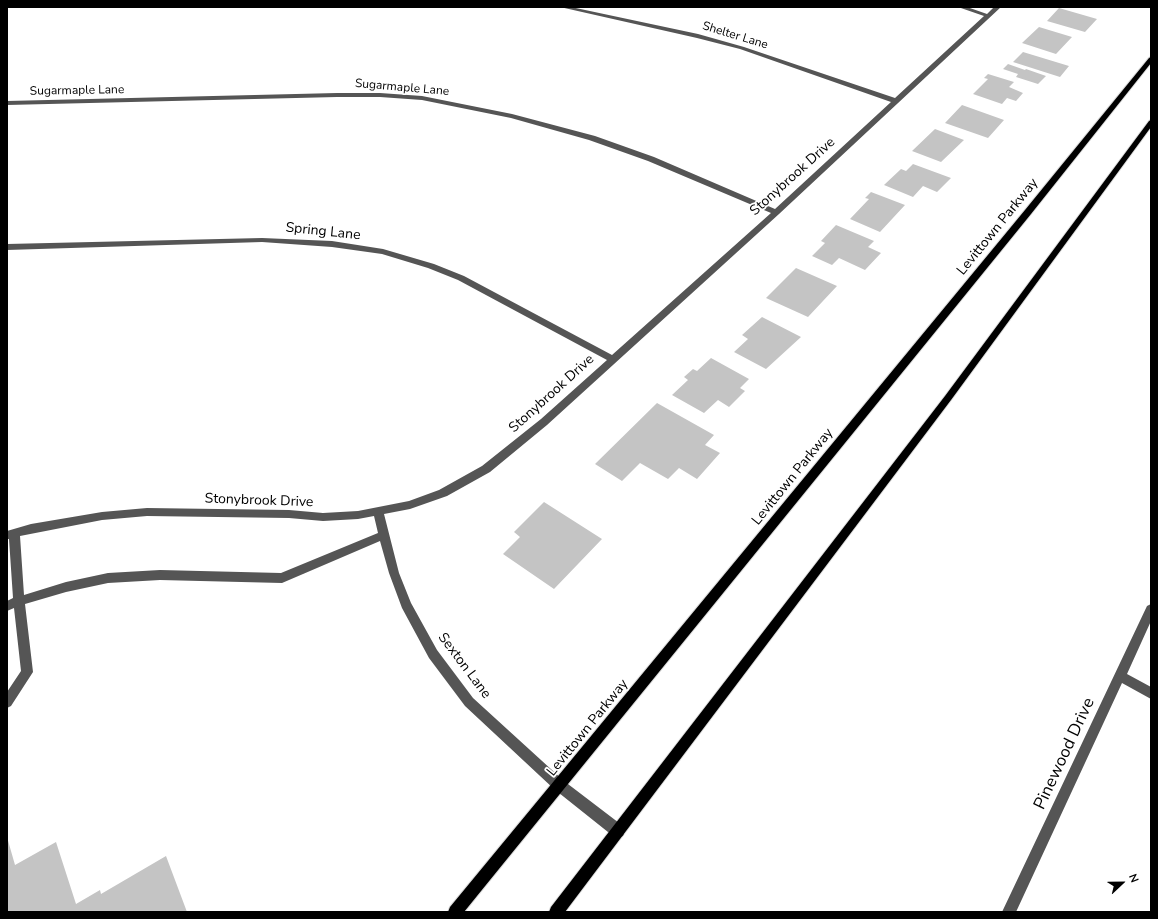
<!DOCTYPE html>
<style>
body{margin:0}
#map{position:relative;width:1158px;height:919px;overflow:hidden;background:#fff;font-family:"Nunito Sans",sans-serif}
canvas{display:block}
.frame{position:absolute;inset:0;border:8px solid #000;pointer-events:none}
.north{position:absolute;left:1102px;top:863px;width:40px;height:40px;-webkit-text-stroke:3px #fff;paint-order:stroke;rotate:68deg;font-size:11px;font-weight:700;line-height:16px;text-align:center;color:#000}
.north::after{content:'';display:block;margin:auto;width:14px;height:18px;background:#000;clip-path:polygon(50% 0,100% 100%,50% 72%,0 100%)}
</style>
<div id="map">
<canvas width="1158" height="919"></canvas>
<div class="frame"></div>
<div class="north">N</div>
</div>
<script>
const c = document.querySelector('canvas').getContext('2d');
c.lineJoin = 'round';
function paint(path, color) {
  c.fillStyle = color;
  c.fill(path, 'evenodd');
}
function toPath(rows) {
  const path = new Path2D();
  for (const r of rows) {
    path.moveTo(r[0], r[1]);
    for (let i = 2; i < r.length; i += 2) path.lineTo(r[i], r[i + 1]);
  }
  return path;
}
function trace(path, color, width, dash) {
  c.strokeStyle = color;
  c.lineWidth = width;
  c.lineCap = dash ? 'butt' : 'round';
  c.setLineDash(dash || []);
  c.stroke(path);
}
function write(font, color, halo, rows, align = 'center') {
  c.font = font + ' "Nunito Sans",sans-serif';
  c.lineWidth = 3.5;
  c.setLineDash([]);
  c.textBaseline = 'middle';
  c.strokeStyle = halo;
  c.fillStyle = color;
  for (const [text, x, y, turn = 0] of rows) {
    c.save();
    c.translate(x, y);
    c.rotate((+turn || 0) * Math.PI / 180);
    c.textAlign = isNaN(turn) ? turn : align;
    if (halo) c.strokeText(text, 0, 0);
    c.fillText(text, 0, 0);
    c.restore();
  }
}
const building = toPath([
 [1059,8,1097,19,1085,32,1047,21],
 [1039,27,1072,37,1056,54,1022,43],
 [1023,52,1069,66,1060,77,1013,62],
 [1008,64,1025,70,1026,69,1046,76,1038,84,1016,77,1018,74,1003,69],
 [988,74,1014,82,1009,87,1023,93,1016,101,1007,98,1002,104,973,94,988,79,984,78],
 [962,105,1004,120,988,138,945,123],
 [935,129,964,140,941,162,912,151],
 [913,164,951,178,937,192,923,186,913,197,884,185,901,169,906,171],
 [871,192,905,205,880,232,850,219,869,199,865,198],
 [836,225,874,241,868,247,881,253,865,270,839,258,832,265,812,256,825,243,821,241],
 [796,268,837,286,808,317,766,298],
 [762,317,801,337,766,369,734,352,748,339,742,335],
 [711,358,749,379,740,388,745,391,729,407,718,400,704,413,672,395,688,380,684,377,693,369,697,371],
 [657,403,714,435,705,445,720,453,697,479,679,468,668,479,640,463,622,481,595,464],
 [544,502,602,539,554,589,503,554,520,537,514,532],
 [7,837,15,865,56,842,76,904,100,890,101,894,166,856,187,912,7,912]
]);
const minor = toPath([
 [560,7,571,7,698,34,744,47,895,98,984,16,958,7,967,7,987,14,994,7,1001,7,779,214,547,425,490,472,447,496,410,509,384,514,399,573,411,603,437,650,473,698,564,781,623,826,625,831,623,836,618,838,613,836,554,789,465,706,429,658,402,608,389,573,380,541,282,583,160,580,108,583,66,592,25,604,33,672,11,706,7,708,7,692,21,671,14,608,7,611,7,601,13,598,9,539,7,539,7,531,31,524,102,512,147,508,289,510,323,513,358,511,409,501,439,490,482,466,541,419,607,360,458,280,428,268,382,254,332,247,262,242,7,250,7,244,262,238,332,241,383,249,434,264,464,276,612,355,771,213,648,161,589,140,511,118,422,100,380,97,337,97,7,105,7,101,337,93,380,93,422,96,512,114,595,136,654,157,775,209,891,102,740,49,697,38,560,7],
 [147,516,289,518,323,521,358,519,374,516,378,533,281,573,160,570,108,573,66,582,24,595,20,536,102,520,147,516],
 [1151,604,1151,621,1127,674,1151,687,1151,699,1122,683,1016,912,1002,912,1147,606,1151,604]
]);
const major = toPath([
 [1151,57,1151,63,1031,214,464,912,448,912,450,907,1025,210,1149,58,1151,57],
 [1151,120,1151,127,951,400,565,912,549,912,551,907,945,396,1149,121,1151,120]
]);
const farStreetnames = [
 ["Shelter Lane",735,36,17],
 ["Sugarmaple Lane",402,88,5],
 ["Sugarmaple Lane",77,91,-1]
];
const streetNames = [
 ["Stonybrook Drive",793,177,-42],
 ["Levittown Parkway",998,227,-51],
 ["Spring Lane",323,232,6],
 ["Stonybrook Drive",552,394,-42],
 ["Levittown Parkway",793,477,-51],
 ["Stonybrook Drive",259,501,2],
 ["Sexton Lane",464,666,53],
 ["Levittown Parkway",588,728,-51]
];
const nearStreetnames = [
 ["Pinewood Drive",1065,754,-65]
];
paint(building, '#c4c4c4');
trace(major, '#dbdbdb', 2);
paint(minor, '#555');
paint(major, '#000');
write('12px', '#000', '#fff', farStreetnames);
write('14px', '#000', '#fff', streetNames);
write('17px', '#000', '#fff', nearStreetnames);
</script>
